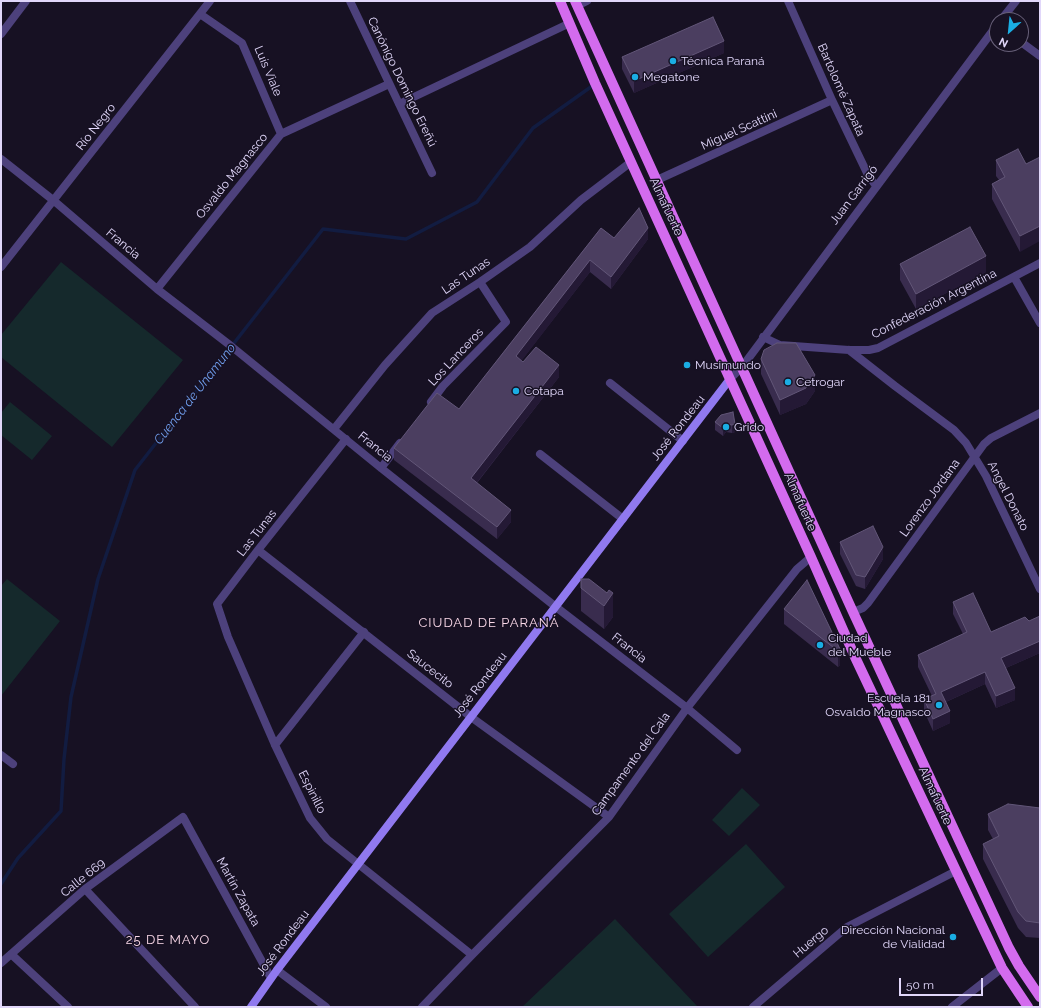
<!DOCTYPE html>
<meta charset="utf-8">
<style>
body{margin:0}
#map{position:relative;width:1041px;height:1008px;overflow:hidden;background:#171123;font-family:Raleway,sans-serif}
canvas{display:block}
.frame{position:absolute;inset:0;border:2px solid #e1d7fa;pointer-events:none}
.north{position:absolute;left:989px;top:12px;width:40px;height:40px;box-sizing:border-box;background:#171123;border:1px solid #686079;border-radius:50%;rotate:207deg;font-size:11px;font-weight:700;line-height:16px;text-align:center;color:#e1d7fa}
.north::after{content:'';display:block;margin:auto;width:14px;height:18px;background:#1aade3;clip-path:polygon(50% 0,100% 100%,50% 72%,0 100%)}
.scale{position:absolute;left:899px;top:978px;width:84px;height:18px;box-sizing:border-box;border:2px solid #e1d7fa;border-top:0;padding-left:5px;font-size:12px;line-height:14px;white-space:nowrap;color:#e1d7fa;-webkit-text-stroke:3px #171123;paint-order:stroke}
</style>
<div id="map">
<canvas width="1041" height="1008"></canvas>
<div class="frame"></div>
<div class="north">N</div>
<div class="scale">50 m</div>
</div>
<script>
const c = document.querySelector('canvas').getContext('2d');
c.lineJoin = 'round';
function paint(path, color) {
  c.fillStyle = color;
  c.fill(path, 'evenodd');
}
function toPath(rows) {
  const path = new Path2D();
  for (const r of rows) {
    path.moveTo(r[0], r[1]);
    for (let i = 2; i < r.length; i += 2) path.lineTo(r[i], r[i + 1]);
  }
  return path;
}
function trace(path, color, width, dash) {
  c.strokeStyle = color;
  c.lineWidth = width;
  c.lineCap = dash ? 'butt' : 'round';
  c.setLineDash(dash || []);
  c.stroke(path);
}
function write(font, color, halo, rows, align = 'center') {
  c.font = font + ' Raleway,sans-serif';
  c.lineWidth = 3;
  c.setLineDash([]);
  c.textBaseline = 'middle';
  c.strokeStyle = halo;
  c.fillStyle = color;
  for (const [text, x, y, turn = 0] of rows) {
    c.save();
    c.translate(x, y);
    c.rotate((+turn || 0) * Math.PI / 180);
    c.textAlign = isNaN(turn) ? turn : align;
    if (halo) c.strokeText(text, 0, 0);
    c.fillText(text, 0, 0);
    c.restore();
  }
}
const green = toPath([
 [61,262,183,360,112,447,1,357,1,335],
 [10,402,52,436,32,460,1,435,1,413],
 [7,579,60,621,1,696,1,586],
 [742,788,760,805,729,836,712,820],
 [746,844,785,887,708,957,669,914],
 [615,919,698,1007,522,1007]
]);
const stream = toPath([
 [1,884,18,858,61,811,64,759,71,697,98,579,135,470,323,229,406,239,477,202,533,128,595,84]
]);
const street = toPath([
 [350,1,432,173],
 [788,1,832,100,868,175,876,186],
 [577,6,587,1],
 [200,14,242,43,281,134],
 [1001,20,1016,1],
 [1,34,26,1],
 [1021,42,1040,56],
 [399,104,570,23],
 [1,159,53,200,157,289,231,346,381,468,556,607,687,708,737,750],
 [657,180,832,100],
 [1,267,210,1],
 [1014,277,1040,323],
 [157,289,281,134,389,84],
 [763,337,780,345,849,350,869,350,878,348,1040,263],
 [849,350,895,386,954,430,966,443,986,476,1040,589],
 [730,379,742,367,997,25],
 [610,383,683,441],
 [431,402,443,386,506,322,480,282],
 [334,429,385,365,432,313,480,282,530,247,581,200,631,162],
 [346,439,258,550,217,604,228,637,275,745,310,818,327,839,472,955],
 [540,454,623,519],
 [381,468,400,443],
 [258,550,471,717,609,817],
 [853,612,863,608,868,603,984,444,991,438,1040,413],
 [275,745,364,632],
 [1,755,13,764],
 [85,889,195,1007],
 [11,954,68,1007],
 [1,963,85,889,183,817,271,978],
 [277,970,326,1007],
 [422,1007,472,955,609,817,687,708,797,569,811,557],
 [753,1007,847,927,956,871],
 [952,1007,1002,968]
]);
const secondary = toPath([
 [251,1007,277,970,730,379]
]);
const primary = toPath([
 [560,1,595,83,811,557,855,657,1002,968,1028,1007],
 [575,1,853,612,1009,948,1019,966,1040,997]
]);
const wall = toPath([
 [724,53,634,93,622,69,622,57],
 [996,160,1026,164,1020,252,992,199,992,184,999,180,996,176],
 [601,228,614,238,648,239,611,289,590,272,521,361,523,362,559,377,477,483,511,522,497,539,394,460,394,448,459,409],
 [900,264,986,272,916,309,900,280],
 [761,359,815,391,806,404,780,415,761,374],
 [733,412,735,432,732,433,726,432,723,436,715,430,715,422],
 [840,542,883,559,865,589,856,586,840,554],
 [581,579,613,617,604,629,581,611],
 [953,602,991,632,1029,621,1040,616,1040,653,1006,668,1015,700,996,708,985,684,946,702,950,723,933,731,924,711,924,699,932,696,918,667,918,655,963,634,953,614],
 [784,609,840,649,840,665,838,667,784,624],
 [1040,808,1040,938,1026,937,1018,928,983,859,983,844,993,839,988,830,988,814]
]);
const shadedWall = toPath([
 [724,41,724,53,634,93,634,81],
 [1040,226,1040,241,1020,252,1020,236],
 [648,228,648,239,611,289,611,277],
 [986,256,986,272,916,309,916,294],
 [590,260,590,272,516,368,516,356],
 [559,365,559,377,471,490,471,478],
 [815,375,815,391,806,404,780,415,780,400],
 [726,424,726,432,723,436,723,428],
 [735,424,735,432,732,433,732,425],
 [511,510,511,522,497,539,497,527],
 [883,547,883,559,865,589,865,577],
 [613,593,613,617,604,629,604,606],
 [1040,641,1040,653,1001,670,1001,658],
 [840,649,840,665,838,667,838,651],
 [985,672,985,684,941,704,941,692],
 [1015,688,1015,700,996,708,996,696],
 [950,711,950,723,933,731,933,719]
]);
const building = toPath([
 [713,17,724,41,634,81,622,57,713,17],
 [1018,149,1026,164,1040,157,1040,226,1020,236,992,184,1005,177,996,160,1018,149],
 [639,208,648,228,611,277,590,260,516,356,523,362,536,347,559,365,471,478,511,510,497,527,394,448,437,393,459,409,601,228,614,238,639,208],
 [970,227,986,256,916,294,900,264,970,227],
 [777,343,796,343,815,375,806,388,780,400,761,359,764,350,777,343],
 [733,412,735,424,732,425,726,424,723,428,715,422,721,415,733,412],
 [873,526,883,547,865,577,856,575,840,542,873,526],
 [581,579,589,579,607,593,609,590,613,593,604,606,581,588,581,579],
 [807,580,840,649,838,651,784,609,807,580],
 [973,593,991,632,1025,617,1029,621,1040,616,1040,641,1001,658,1015,688,996,696,985,672,941,692,950,711,933,719,924,699,936,694,918,655,967,632,953,602,973,593],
 [1008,804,1040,808,1040,923,1026,921,1018,912,983,844,999,836,988,814,1008,804]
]);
const markers = [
 [673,61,4,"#1aade3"],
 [635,77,4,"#1aade3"],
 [687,365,4,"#1aade3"],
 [788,382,4,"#1aade3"],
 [516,391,4,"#1aade3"],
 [726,427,4,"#1aade3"],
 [820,645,4,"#1aade3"],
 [939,705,4,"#1aade3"],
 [953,937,4,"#1aade3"]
];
const poiNames = [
 ["Técnica Paraná",681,61],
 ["Megatone",643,77],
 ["Musimundo",695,365],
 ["Cetrogar",796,382],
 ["Cotapa",524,391],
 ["Grido",734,427],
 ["Ciudad",828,638],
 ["del Mueble",828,652],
 ["Escuela 181",931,698,"right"],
 ["Osvaldo Magnasco",931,712,"right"],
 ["Dirección Nacional",945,930,"right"],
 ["de Vialidad",945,944,"right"]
];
const streetNames = [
 ["Luís Viale",268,71,67],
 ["Canónigo Domingo Ereñú",402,82,64],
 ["Bartolomé Zapata",841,90,66],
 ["Río Negro",96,127,-52],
 ["Miguel Scattini",739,130,-24],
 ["Osvaldo Magnasco",232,176,-51],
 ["Juan Garrigó",854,195,-53],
 ["Almafuerte",666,207,65],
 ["Francia",123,244,40],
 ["Las Tunas",466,276,-34],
 ["Confederación Argentina",934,304,-27],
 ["Los Lanceros",456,357,-47],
 ["José Rondeau",678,428,-52],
 ["Francia",375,447,39],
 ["Angel Donato",1008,496,63],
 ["Lorenzo Jordana",930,498,-54],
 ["Almafuerte",800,502,66],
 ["Las Tunas",257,533,-52],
 ["Francia",629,648,38],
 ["Saucecito",430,669,38],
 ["José Rondeau",480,685,-52],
 ["Campamento del Cala",631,764,-54],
 ["Espinillo",312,792,63],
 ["Almafuerte",935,796,65],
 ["Calle 669",83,878,-39],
 ["Martín Zapata",238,892,61],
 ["Huergo",811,942,-40],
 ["José Rondeau",283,943,-53]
];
const waterNames = [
 ["Cuenca de Unamuno",195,394,-52]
];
const neighbourhoodNames = [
 ["CIUDAD DE PARANÁ",489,623],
 ["25 DE MAYO",168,940]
];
paint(green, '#15292c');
trace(stream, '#121c41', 3.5);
trace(street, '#4d417c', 8);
trace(secondary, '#9079ef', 8);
trace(primary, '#d36bee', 10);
paint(wall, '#392c4e');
paint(shadedWall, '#241935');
paint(building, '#4b3e60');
trace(building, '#625678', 1);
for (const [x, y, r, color] of markers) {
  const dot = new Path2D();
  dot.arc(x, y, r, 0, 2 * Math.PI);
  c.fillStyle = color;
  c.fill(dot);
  trace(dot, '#171123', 1.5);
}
write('12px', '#e1d7fa', '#171123', poiNames, 'left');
write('12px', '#e1d7fa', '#171123', streetNames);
write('italic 13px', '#719fef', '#171123', waterNames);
c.letterSpacing = '1px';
write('13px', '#fbd9e9', '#171123', neighbourhoodNames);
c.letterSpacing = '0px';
</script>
